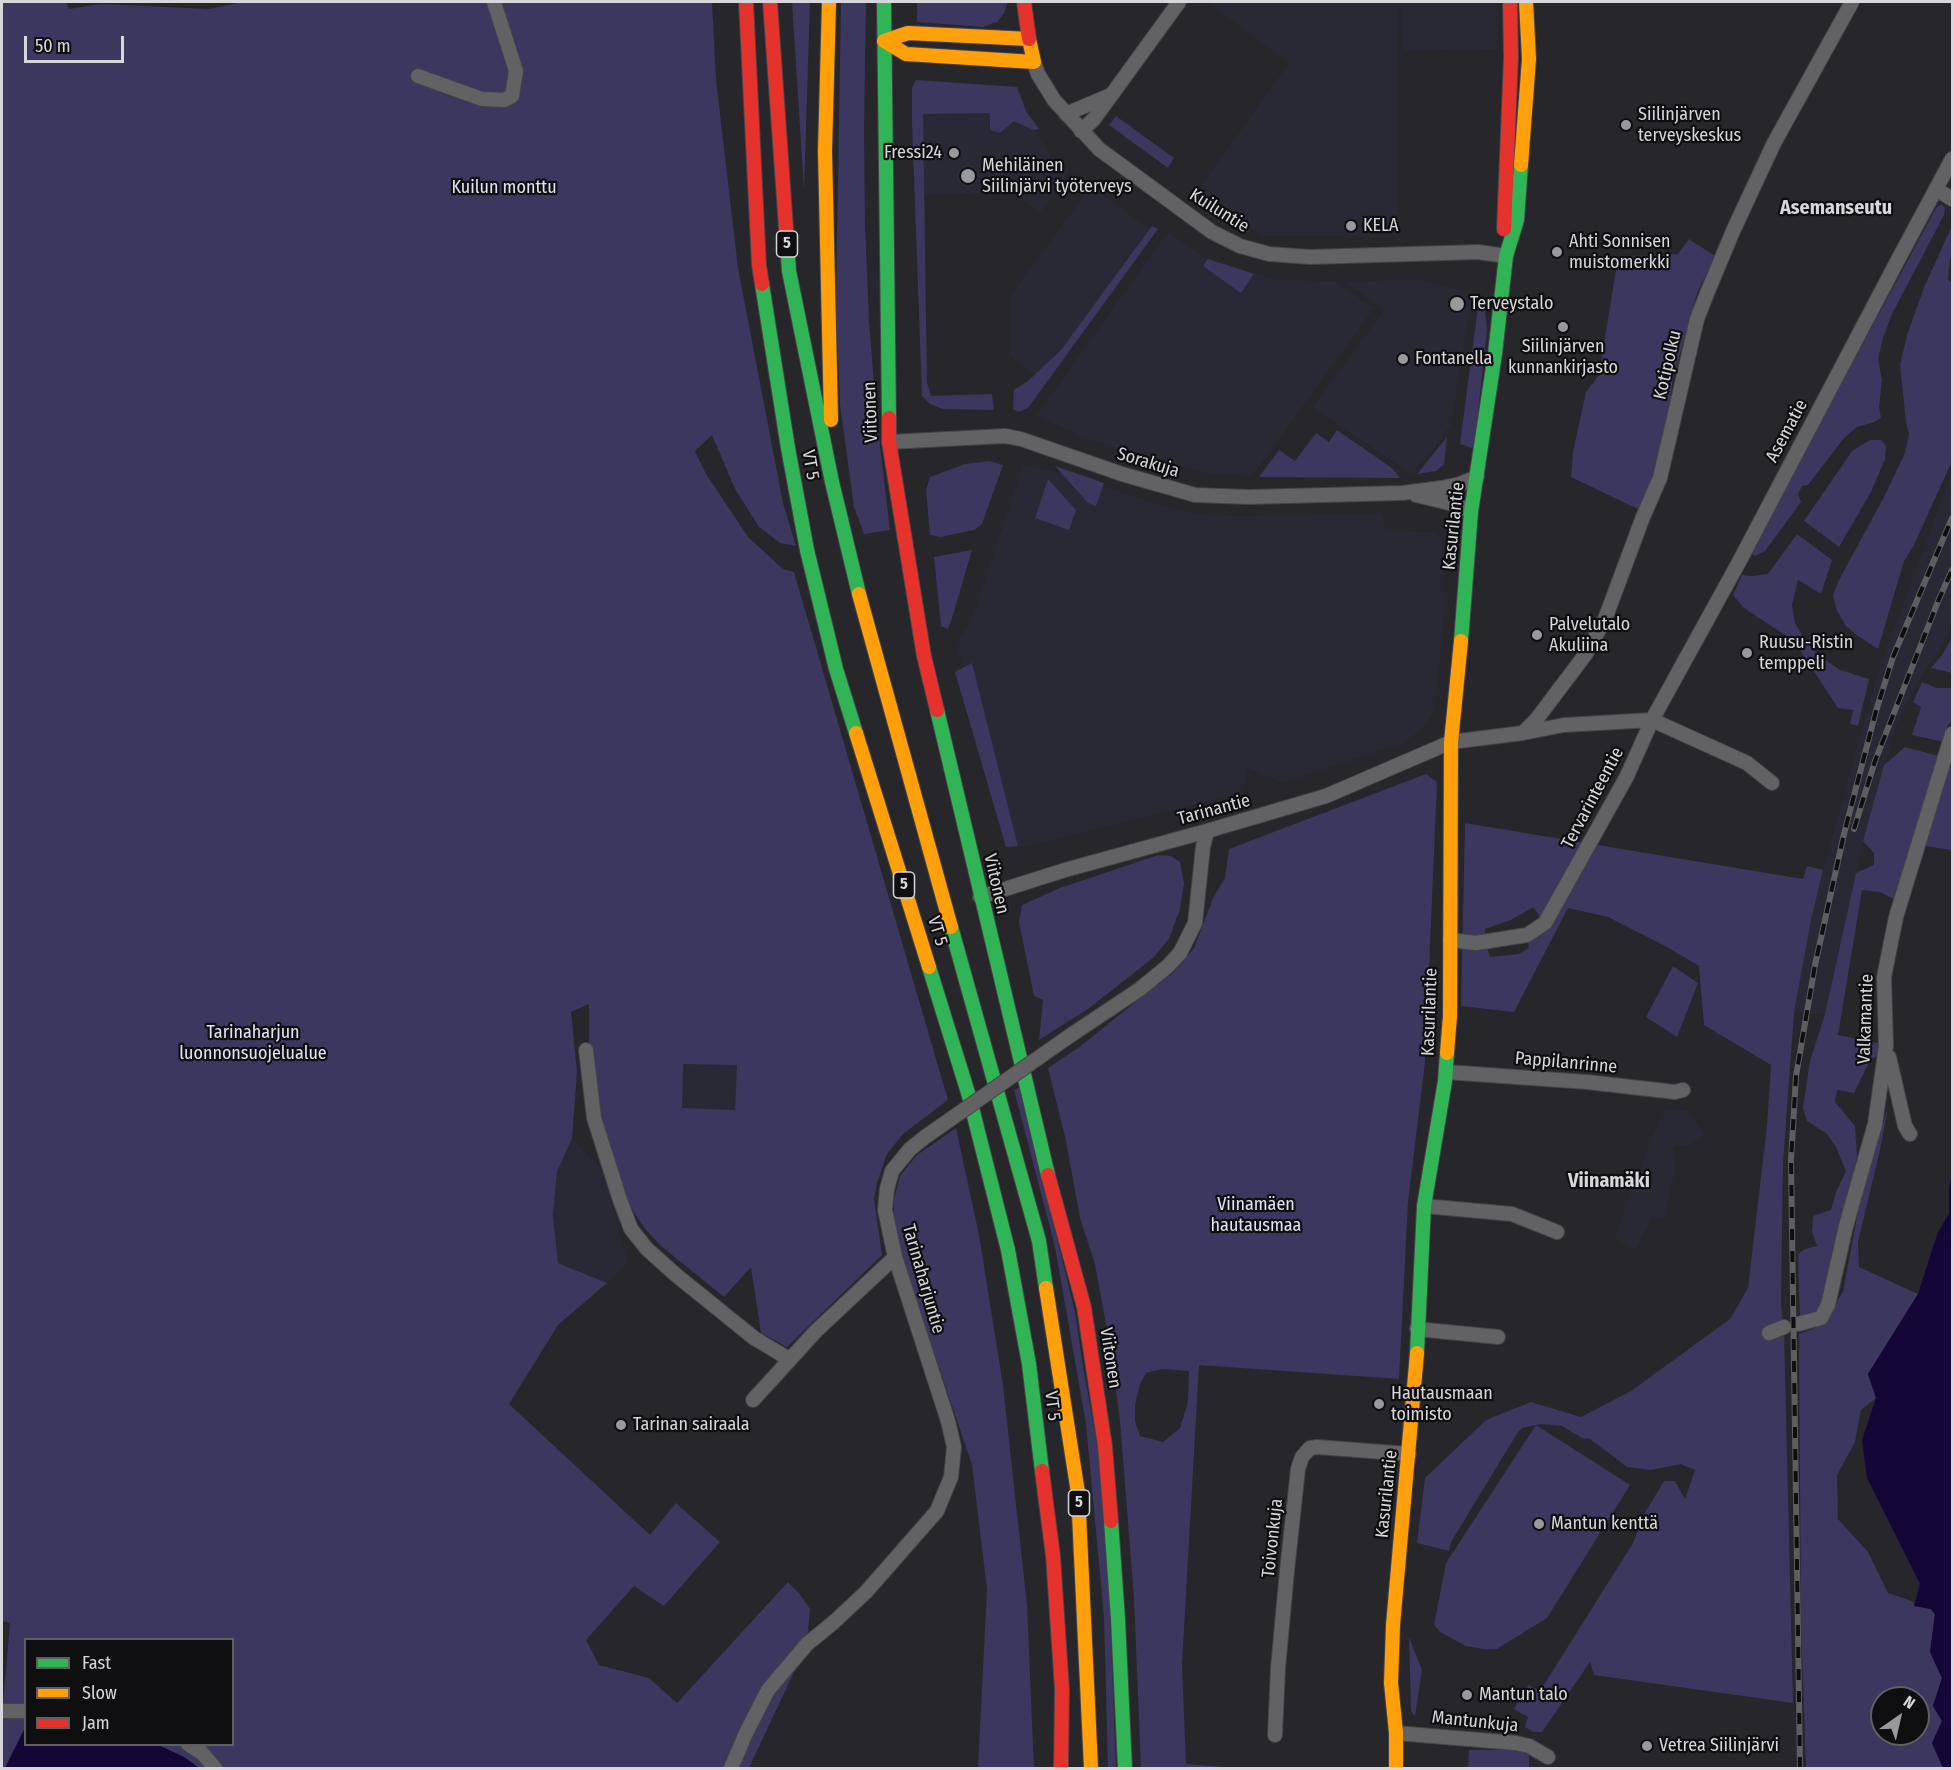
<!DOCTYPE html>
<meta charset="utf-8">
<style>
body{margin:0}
#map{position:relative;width:1954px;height:1770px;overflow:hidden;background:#26262b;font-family:"Fira Sans Condensed",sans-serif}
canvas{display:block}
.frame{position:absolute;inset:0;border:3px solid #d7d7db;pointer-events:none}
.legend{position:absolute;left:24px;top:1638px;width:210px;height:108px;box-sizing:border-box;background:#0f0f11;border:2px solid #5f5f62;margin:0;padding:8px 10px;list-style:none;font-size:18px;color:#d7d7db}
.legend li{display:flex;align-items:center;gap:12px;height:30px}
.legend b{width:30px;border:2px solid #5f5f62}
.north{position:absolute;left:1870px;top:1686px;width:60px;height:60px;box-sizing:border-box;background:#0f0f11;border:2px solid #5f5f62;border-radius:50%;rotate:34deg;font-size:16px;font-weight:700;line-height:24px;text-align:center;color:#d7d7db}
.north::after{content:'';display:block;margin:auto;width:21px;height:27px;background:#99999d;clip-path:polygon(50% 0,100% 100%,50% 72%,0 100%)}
.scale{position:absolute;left:24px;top:36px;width:100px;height:27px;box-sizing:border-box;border:3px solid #d7d7db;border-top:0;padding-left:8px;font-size:18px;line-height:21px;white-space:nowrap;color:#d7d7db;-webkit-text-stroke:4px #0f0f11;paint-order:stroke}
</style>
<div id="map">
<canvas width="1954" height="1770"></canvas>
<div class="frame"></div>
<ul class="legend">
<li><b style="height:8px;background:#30b455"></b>Fast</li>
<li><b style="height:8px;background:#ff9f0a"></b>Slow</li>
<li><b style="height:8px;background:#e5322d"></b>Jam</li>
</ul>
<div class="north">N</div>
<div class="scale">50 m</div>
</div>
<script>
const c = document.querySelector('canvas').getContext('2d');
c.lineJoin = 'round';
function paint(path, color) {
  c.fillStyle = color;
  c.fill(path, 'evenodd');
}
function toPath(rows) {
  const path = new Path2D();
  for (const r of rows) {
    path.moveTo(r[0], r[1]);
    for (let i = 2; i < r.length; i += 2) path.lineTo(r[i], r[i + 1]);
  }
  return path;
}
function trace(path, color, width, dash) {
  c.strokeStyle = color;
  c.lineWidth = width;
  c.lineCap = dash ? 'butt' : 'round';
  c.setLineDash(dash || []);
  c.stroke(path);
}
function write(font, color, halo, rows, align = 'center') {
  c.font = font + ' "Fira Sans Condensed",sans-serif';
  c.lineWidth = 4.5;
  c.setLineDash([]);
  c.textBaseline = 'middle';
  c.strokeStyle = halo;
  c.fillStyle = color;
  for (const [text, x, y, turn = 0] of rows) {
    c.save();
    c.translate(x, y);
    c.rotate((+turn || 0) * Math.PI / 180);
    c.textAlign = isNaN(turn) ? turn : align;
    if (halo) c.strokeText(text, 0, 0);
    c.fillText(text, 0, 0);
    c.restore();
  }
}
const built = toPath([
 [1210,2,1497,2,1497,49,1402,51,1402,8,1399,8,1398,236,1261,236,1198,190,1289,63,1210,4],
 [1015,98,1052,158,1070,171,1040,213,1013,193,918,195,920,100],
 [1091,186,1152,231,1044,381,1010,356,1009,298],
 [1168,232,1204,257,1277,280,1334,281,1374,308,1252,476,1208,474,1093,441,1036,416],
 [1418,279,1472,294,1451,425,1412,475,1313,407,1384,310,1344,282],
 [1023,464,1058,472,1177,510,1211,515,1235,516,1382,514,1385,531,1431,532,1436,534,1442,540,1445,606,1435,708,1431,716,1420,731,1403,743,1282,783,1248,768,1243,793,1023,847,1015,843,955,642,971,622],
 [1952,472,1952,628,1917,684,1897,723,1863,841,1825,1014,1794,1013,1811,920,1823,870,1878,673],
 [683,1063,737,1065,736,1110,681,1108],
 [1663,1109,1688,1111,1704,1134,1690,1145,1674,1146,1676,1184,1672,1184,1664,1220,1651,1218,1636,1250,1614,1239],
 [572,1138,609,1179,618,1230,627,1255,627,1263,607,1283,558,1263,553,1216,557,1172]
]);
const green = toPath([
 [2,2,66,2,69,9,100,4,209,9,242,2,712,2,716,80,738,268,783,503,796,546,780,543,759,527,735,489,712,435,695,451,706,474,748,537,783,569,794,572,948,1100,903,1134,887,1154,877,1183,874,1199,882,1255,787,1347,761,1333,751,1267,724,1297,661,1246,646,1230,617,1187,594,1118,589,1045,589,1004,571,1012,577,1072,572,1138,557,1172,553,1216,558,1263,607,1283,558,1325,509,1404,650,1535,676,1503,720,1542,664,1606,634,1586,586,1640,599,1665,649,1678,677,1703,788,1582,799,1593,810,1609,807,1644,749,1768,199,1768,184,1757,158,1745,232,1744,232,1640,26,1640,25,1728,5,1768,2,1768,2,1715,10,1623,2,1621],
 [683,1064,737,1065,735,1110,682,1108],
 [792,2,810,2,804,190],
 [841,2,866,2,864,131,865,225,869,321,877,421,890,530,864,534,854,507,840,405,836,301],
 [917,2,1008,2,1004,13,997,22,983,27,917,22],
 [916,80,1017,87,1026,111,1039,129,1033,130,1014,121,1000,133,990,130,990,113,923,114,927,382,931,396,992,394,994,410,943,409,930,404,922,396,912,121,912,88],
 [1116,116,1174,158,1168,168,1109,125],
 [1942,204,1945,208,1944,215,1892,314,1883,338,1878,359,1882,380,1879,407,1881,418,1874,422,1857,427,1844,438,1808,485,1802,486,1798,494,1801,502,1765,551,1755,556,1750,553,1936,208],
 [1152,226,1158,229,1028,408,1018,412,1013,409,1014,390,1028,381,1061,350],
 [1952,226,1952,254,1950,259,1948,280,1952,283,1952,461,1914,545,1904,561,1878,649,1858,636,1846,626,1837,611,1833,595,1839,580,1885,495,1905,453,1909,434,1906,422,1900,365,1908,332,1925,285],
 [1689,239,1715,256,1697,293,1673,379,1665,435,1657,467,1640,510,1571,477,1573,452,1586,392,1599,375,1618,257,1678,254],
 [1208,259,1254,274,1241,293,1203,266],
 [1479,299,1484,299,1487,331,1475,439,1472,448,1460,444],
 [1337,430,1392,468,1400,478,1259,477,1279,450,1295,461,1316,433,1329,442],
 [1447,437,1444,464,1436,471,1417,474],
 [1870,440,1881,440,1886,446,1885,459,1871,492,1839,547,1804,521,1852,451],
 [990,461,1003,465,982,524,974,530,941,537,930,535,926,490,930,477,965,464],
 [1055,466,1104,483,1096,506,1088,503],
 [1048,479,1076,510,1069,530,1035,518],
 [1797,534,1832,560,1821,594,1798,580,1792,605,1795,623,1806,642,1820,656,1840,670,1869,679,1858,726,1850,724,1853,710,1838,708,1794,641,1744,608,1733,595,1742,575,1752,576,1768,574],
 [972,550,952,618,948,629,941,626,934,557],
 [1952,637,1952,673,1931,668,1943,654],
 [972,663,1018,846,1006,847,955,672],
 [1922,682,1937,688,1952,688,1952,721,1948,725,1944,742,1912,735,1921,707,1913,702],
 [1952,734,1952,850,1918,845,1900,902,1880,892,1862,890,1838,1035,1878,1043,1878,1056,1871,1059,1854,1093,1837,1090,1835,1102,1855,1126,1857,1157,1824,1300,1812,1317,1800,1323,1798,1254,1805,1249,1817,1246,1812,1232,1813,1216,1831,1210,1836,1192,1846,1171,1836,1147,1827,1134,1807,1121,1803,1108,1810,1061,1825,1014,1856,873,1874,865,1874,853,1863,841,1884,765,1905,747,1946,758],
 [1426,774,1437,782,1425,1062,1408,1202,1399,1379,1199,1365,1182,1664,1186,1764,1237,1768,1141,1768,1134,1599,1120,1421,1111,1352,1095,1264,1080,1218,1066,1141,1048,1068,1078,1048,1144,995,1173,973,1194,948,1214,896,1225,878,1229,849],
 [1162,1369,1189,1371,1188,1402,1180,1428,1163,1442,1140,1436,1135,1421,1135,1405,1140,1384,1146,1373],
 [1465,823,1803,879,1807,866,1823,870,1811,920,1794,1013,1783,1163,1781,1305,1784,1330,1793,1703,1594,1675,1590,1662,1542,1732,1533,1732,1525,1727,1528,1717,1514,1709,1528,1685,1540,1691,1633,1543,1646,1511,1664,1481,1675,1481,1685,1499,1695,1470,1681,1464,1651,1470,1627,1467,1590,1439,1582,1438,1562,1426,1541,1424,1536,1425,1630,1485,1547,1618,1497,1649,1483,1649,1466,1646,1440,1632,1434,1625,1446,1563,1536,1425,1522,1428,1518,1432,1451,1542,1449,1551,1417,1543,1425,1478,1486,1420,1531,1402,1581,1417,1631,1391,1730,1319,1748,1288,1767,1126,1771,1065,1704,1025,1699,966,1667,947,1608,917,1568,908,1514,1012,1461,1006],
 [1533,907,1545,923,1527,935,1529,948,1519,954,1490,957,1485,941,1485,929,1511,920],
 [1158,855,1171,856,1180,862,1184,883,1180,909,1169,939,1153,958,1088,1009,1039,1040,1043,1000,1034,996,1019,922,1022,905,1060,888],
 [1673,966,1698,983,1677,1037,1646,1017],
 [1020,1087,1075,1312,1083,1367,1099,1455,1108,1562,1116,1768,1108,1768,1104,1618,1086,1424,1055,1247,1014,1090],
 [1888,1106,1880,1150,1858,1242,1859,1267,1918,1294,1868,1374,1876,1398,1861,1410,1855,1442,1837,1475,1838,1519,1868,1552,1888,1593,1912,1601,1915,1606,1931,1609,1935,1615,1930,1652,1942,1678,1933,1706,1942,1721,1932,1743,1943,1768,1806,1768,1801,1625,1799,1334,1820,1326,1843,1292,1858,1211],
 [1882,1698,1918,1698,1918,1734,1882,1734],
 [956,1128,979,1235,1003,1385,1027,1605,1034,1768,978,1768,987,1589,972,1465,907,1272,894,1228,894,1200,900,1176,917,1155],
 [1409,1637,1422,1670,1415,1716,1411,1711],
 [1501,1742,1529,1746,1529,1768,1468,1768,1469,1750,1502,1750]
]);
const water = toPath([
 [1952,1175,1952,1768,1943,1768,1932,1743,1942,1721,1933,1706,1942,1678,1930,1652,1935,1614,1931,1609,1914,1606,1920,1584,1867,1478,1862,1440,1876,1398,1868,1374,1918,1294,1938,1232,1949,1214,1949,1187],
 [25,1728,26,1744,158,1745,184,1757,199,1768,5,1768]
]);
const street = toPath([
 [1034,62,1038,74,1054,100,1099,149,1212,232,1240,246,1269,254,1310,257,1478,252,1506,256],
 [418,76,482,99,504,100,512,96,516,71,494,2],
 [1066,114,1111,95],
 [1081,131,1094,119,1179,2],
 [1936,189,1952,199],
 [889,442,1005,436,1021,439,1122,474,1195,495,1249,497,1402,493,1441,488,1460,484,1477,477],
 [1416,495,1457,505,1471,512],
 [1523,733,1536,720,1585,655,1605,619,1643,517,1660,478,1697,319,1708,291,1733,231,1774,143,1852,2],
 [980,897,1065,870,1207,831,1326,796,1451,742,1523,733,1564,725,1652,720,1747,763,1772,783],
 [1450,940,1476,943,1527,935,1545,923,1627,776,1652,720,1739,562,1900,256,1952,159],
 [1071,1035,1140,989,1168,966,1180,953,1195,923,1203,847,1207,831],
 [586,1050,594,1118,620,1200,631,1229,647,1249,676,1275,754,1338,789,1359],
 [1889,1057,1905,1126,1910,1134],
 [1446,1072,1587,1082,1675,1092,1683,1090],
 [1424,1206,1512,1214,1557,1232],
 [1798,1324,1821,1318,1828,1305,1846,1226,1875,1124,1886,1046,1884,977,1896,917,1952,734],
 [1417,1329,1498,1337],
 [1769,1333,1784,1327],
 [753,1400,816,1331,895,1257],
 [2,1711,26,1711],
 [1396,1733,1516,1743,1529,1746,1548,1757],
 [1275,1735,1278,1668,1287,1571,1298,1469,1302,1457,1310,1448,1317,1447,1409,1454],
 [188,1744,202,1753,215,1768],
 [731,1768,746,1733,768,1690,807,1644,834,1622,866,1592,937,1511,951,1477,954,1447,948,1421,895,1257,885,1210,887,1189,892,1171,910,1149,925,1137]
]);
const fast = toPath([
 [884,2,889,418],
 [787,242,789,271,832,482,859,594],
 [762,284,788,448,807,550,836,669,856,733],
 [1461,641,1471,512,1495,354,1506,256,1517,220,1521,165],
 [937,710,1048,1175],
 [951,927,1039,1241,1046,1288],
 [929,967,969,1096,1008,1250,1029,1364,1042,1471],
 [1417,1353,1424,1206,1445,1081,1447,1053],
 [1111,1521,1118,1619,1125,1768]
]);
const slow = toPath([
 [829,2,825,151,831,420],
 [908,33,1029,39,1034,62,906,54,884,41,908,33],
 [1521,165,1529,59,1526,2],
 [859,594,951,927],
 [856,733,929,967],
 [1447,1053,1450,1016,1451,742,1461,641],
 [1046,1288,1078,1493,1091,1768],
 [1396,1768,1396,1733,1391,1683,1393,1625,1417,1353]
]);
const jam = toPath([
 [746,2,759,265,762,284],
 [770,2,787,242],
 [1024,2,1029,39],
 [1504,229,1511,57,1510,2],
 [889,418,889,442,924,656,937,710],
 [1048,1175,1084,1307,1105,1446,1111,1521],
 [1042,1471,1053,1556,1062,1689,1061,1768]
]);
const rail = toPath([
 [1854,829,1875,761,1939,599,1952,570],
 [1800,1768,1791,1160,1796,1076,1815,965,1844,834,1876,711,1893,657,1952,518]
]);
const streetBridge = toPath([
 [925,1137,1071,1035]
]);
const markers = [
 [1626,125,6,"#99999d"],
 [954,153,6,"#99999d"],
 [968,176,8,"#99999d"],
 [1351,226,6,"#99999d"],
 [1557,252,6,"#99999d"],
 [1457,304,8,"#99999d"],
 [1563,327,6,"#99999d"],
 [1403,359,6,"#99999d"],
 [1537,635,6,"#99999d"],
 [1747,653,6,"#99999d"],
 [1379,1404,6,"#99999d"],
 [621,1425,6,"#99999d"],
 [1539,1524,6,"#99999d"],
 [1467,1695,6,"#99999d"],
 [1647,1746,6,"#99999d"]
];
const shields = [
 [787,244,21],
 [904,885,21],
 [1079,1503,21]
];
const shieldNames = [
 ["5",787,244],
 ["5",904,885],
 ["5",1079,1503]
];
const poiNames = [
 ["Siilinjärven",1638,115],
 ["terveyskeskus",1638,136],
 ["Fressi24",942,153,"right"],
 ["Mehiläinen",982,166],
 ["Siilinjärvi työterveys",982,187],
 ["KELA",1363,226],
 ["Ahti Sonnisen",1569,242],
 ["muistomerkki",1569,263],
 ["Terveystalo",1470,304],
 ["Siilinjärven",1563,347,"center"],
 ["kunnankirjasto",1563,368,"center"],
 ["Fontanella",1415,359],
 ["Palvelutalo",1549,625],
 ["Akuliina",1549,646],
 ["Ruusu-Ristin",1759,643],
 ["temppeli",1759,664],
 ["Hautausmaan",1391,1394],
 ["toimisto",1391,1415],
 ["Tarinan sairaala",633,1425],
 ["Mantun kenttä",1551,1524],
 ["Mantun talo",1479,1695],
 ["Vetrea Siilinjärvi",1659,1746]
];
const parkNames = [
 ["Kuilun monttu",504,188],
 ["Tarinaharjun",253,1033],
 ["luonnonsuojelualue",253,1054],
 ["Viinamäen",1256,1205],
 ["hautausmaa",1256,1226]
];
const streetNames = [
 ["Kuiluntie",1219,211,32],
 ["Kotipolku",1668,365,-77],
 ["Viitonen",871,412,-92],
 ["Asematie",1787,431,-62],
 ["Sorakuja",1148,463,17],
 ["VT 5",810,465,80],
 ["Kasurilantie",1454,526,-84],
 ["Tervarinteentie",1593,798,-62],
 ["Tarinantie",1214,810,-15],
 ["Viitonen",996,884,77],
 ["VT 5",937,931,73],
 ["Kasurilantie",1430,1012,-88],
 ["Valkamantie",1866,1019,-88],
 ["Pappilanrinne",1566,1063,5],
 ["Tarinaharjuntie",923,1279,74],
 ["Viitonen",1110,1358,81],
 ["VT 5",1052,1406,83],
 ["Kasurilantie",1387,1494,-84],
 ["Toivonkuja",1273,1538,-84],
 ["Mantunkuja",1475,1722,6]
];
const neighbourhoodNames = [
 ["Asemanseutu",1836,208],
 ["Viinamäki",1609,1181]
];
paint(built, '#292935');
paint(green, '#3b375e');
paint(water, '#150638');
trace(street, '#444447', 16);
trace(fast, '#444447', 16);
trace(slow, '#444447', 16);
trace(jam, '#444447', 16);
trace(street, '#626265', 14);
trace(fast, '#30b455', 14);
trace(slow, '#ff9f0a', 14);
trace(jam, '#e5322d', 14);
trace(rail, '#5d5d62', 6);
trace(rail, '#0f0f11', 4, [11]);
trace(streetBridge, '#444447', 16, []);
trace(streetBridge, '#626265', 14);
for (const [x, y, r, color] of markers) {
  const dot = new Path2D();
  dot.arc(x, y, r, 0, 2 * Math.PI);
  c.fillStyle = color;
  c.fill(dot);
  trace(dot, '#0f0f11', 2);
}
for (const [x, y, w] of shields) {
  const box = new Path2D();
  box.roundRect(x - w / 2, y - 13, w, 26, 4.5);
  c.fillStyle = '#0f0f11';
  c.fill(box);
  trace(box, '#d7d7db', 1.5);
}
write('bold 16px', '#d7d7db', null, shieldNames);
write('18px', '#d7d7db', '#0f0f11', poiNames, 'left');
write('18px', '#e2e2f5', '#0f0f11', parkNames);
write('18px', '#d7d7db', '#0f0f11', streetNames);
write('bold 20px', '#d7d7db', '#0f0f11', neighbourhoodNames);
</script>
